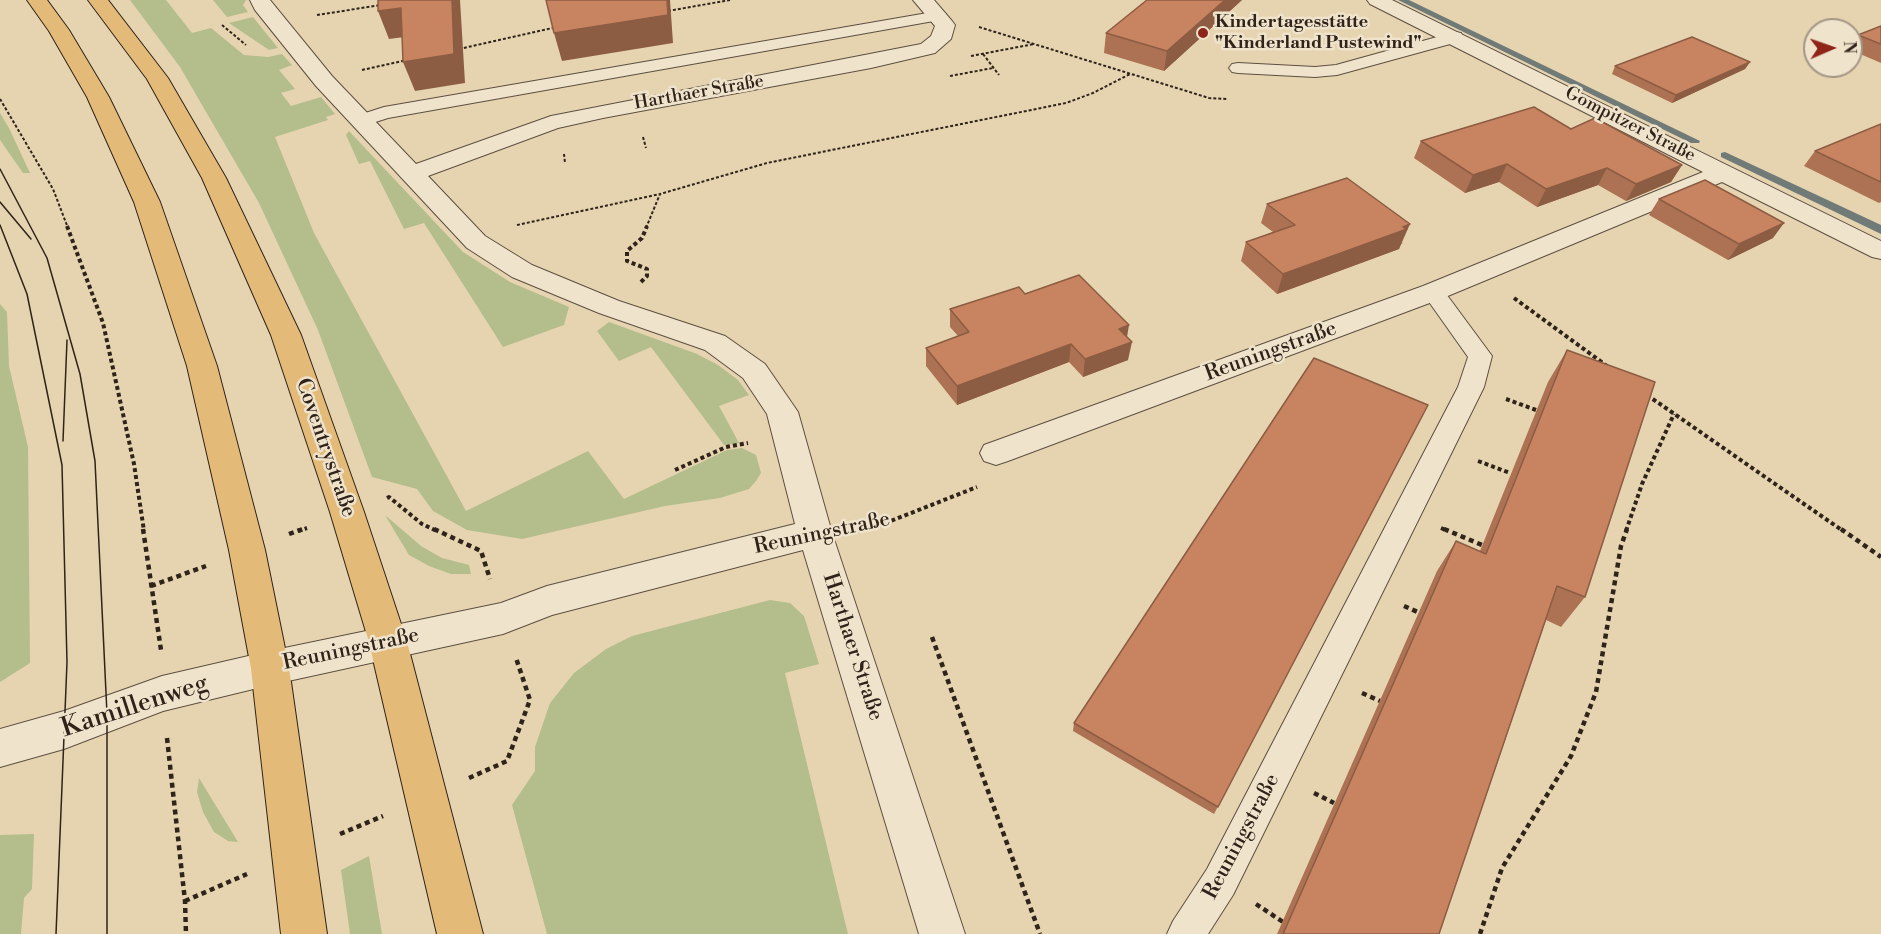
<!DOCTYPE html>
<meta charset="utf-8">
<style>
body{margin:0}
#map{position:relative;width:1881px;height:934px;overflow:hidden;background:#e6d4b0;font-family:"Libre Bodoni",serif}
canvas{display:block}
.north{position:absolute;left:1803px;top:18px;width:60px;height:60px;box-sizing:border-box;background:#efe3cc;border:2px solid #a29685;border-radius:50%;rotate:88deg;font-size:16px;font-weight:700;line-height:24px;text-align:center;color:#2f231a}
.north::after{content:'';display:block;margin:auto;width:21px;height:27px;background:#8f2418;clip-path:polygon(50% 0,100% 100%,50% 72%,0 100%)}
</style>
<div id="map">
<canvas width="1881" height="934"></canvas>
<div class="north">N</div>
</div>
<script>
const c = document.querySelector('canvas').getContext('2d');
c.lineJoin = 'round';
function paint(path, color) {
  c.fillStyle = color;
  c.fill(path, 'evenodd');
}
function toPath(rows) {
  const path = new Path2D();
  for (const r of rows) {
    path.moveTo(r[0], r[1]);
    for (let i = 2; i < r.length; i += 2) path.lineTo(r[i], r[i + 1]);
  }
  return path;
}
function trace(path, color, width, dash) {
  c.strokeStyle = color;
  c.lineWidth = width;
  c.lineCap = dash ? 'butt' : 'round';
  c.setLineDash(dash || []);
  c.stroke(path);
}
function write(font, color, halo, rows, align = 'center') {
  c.font = font + ' "Libre Bodoni",serif';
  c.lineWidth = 5;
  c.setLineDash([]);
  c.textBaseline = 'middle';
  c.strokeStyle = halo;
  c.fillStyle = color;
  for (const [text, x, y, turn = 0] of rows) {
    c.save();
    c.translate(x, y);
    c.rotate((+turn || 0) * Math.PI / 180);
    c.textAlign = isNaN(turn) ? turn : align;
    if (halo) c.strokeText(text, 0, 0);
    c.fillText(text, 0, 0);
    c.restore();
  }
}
const green = toPath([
 [130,0,166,0,192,33,211,28,244,55,268,57,282,54,292,65,279,70,295,89,281,93,291,106,321,97,335,114,326,117,328,120,275,137,314,233,466,511,588,451,624,499,727,450,742,448,756,455,761,473,756,481,749,489,720,498,665,506,522,539,467,530,433,511,417,489,372,477,318,330,259,203,180,67],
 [213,0,246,0,243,5,248,12,227,17],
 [253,17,278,48,269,50,229,23],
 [0,113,9,128,30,173,23,173,0,140],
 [349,131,463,252,510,282,569,307,564,325,503,347,424,223,404,229,370,161,359,164,346,135],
 [0,304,7,312,9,366,28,447,30,663,0,682],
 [609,322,697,354,718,365,738,380,749,395,719,406,739,443,724,445,651,347,619,361,597,331],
 [385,515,421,546,442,558,469,565,471,574,451,574,429,566,409,555],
 [770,600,790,603,804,616,819,664,785,673,848,934,547,934,512,805,535,771,535,747,550,703,574,673,606,649,632,636],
 [199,778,238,842,228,841,214,832,203,812,197,792],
 [34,834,32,889,24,898,21,934,0,934,0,835],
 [369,856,382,934,350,934,341,870]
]);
const stream = toPath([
 [1398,0,1409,0,1700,141,1699,143,1691,143,1398,0],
 [1725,152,1881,225,1881,234,1721,157,1721,153,1725,152]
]);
const pathFar2 = toPath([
 [668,11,730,0],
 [317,15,381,5],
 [222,25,246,45],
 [979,27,1209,98,1227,99],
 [459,49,557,27],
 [983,54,999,75],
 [971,56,1034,44],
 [362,70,407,60],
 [950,76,993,68],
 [0,99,53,189,68,228],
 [643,137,646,148],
 [564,154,565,163],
 [517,225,660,194],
 [646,228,660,194,767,163,1066,103,1093,93,1130,74]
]);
const pathFar1 = toPath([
 [67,226,103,323,134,464,144,531],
 [641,282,647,276,647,269,627,261,627,251,642,238,647,226],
 [1514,298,1607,366],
 [1647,395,1843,531],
 [1506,399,1536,410],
 [1478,461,1510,473],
 [675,470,726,447,748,443],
 [387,498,389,497,422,524,437,531],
 [1441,528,1448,531],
 [298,531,307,528],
 [858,531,878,526,977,487],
 [1626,531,1642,484,1674,414]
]);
const path = toPath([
 [143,529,161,650],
 [434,529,481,551,490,579],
 [1444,529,1482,545],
 [1841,529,1881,557],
 [858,531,864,529],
 [289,534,303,529],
 [151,586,206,566],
 [1404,606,1420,613],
 [932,637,1040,934],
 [1362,693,1380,701],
 [167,738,185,901,186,934],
 [469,778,507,761,530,700,516,658],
 [1314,793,1334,803],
 [340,834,383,816],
 [185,901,247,874],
 [1256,904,1283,922],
 [1480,934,1502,868,1571,756,1596,692,1621,546,1627,529]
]);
const service = toPath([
 [939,11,945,13,947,16,945,19,388,118,363,126,356,124,354,120,356,116,384,107,939,11],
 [1455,32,1461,33,1463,37,1461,41,1337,75,1315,77,1238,73,1232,72,1229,68,1232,64,1238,63,1315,67,1336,65,1455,32],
 [1433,285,1441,287,1492,356,1484,387,1233,895,1208,934,1167,934,1173,921,1207,869,1458,387,1468,357,1422,292,1425,287,1433,285]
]);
const minor = toPath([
 [250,0,270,0,332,76,416,164,551,116,921,44,931,36,935,26,913,0,934,0,952,21,955,25,951,39,935,53,871,68,603,118,558,128,428,176,485,236,532,265,619,301,725,336,765,364,798,412,832,533,965,934,919,934,803,550,552,615,503,634,270,685,163,711,64,749,0,767,0,729,64,711,162,676,270,651,501,603,547,586,795,524,767,414,743,378,705,350,599,313,512,277,467,248,316,86,255,10,250,0],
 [1367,0,1392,0,1881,241,1881,259,1872,257,1722,182,1443,298,1008,461,996,465,984,461,980,453,984,445,1423,286,1703,172,1370,4,1367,0]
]);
const primary = toPath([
 [388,626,401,630,407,642,483,934,437,934,369,642,375,630,388,626],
 [270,651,284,656,289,668,327,934,281,934,251,668,256,656,270,651]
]);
const trunk = toPath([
 [27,0,47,0,69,30,109,97,160,202,217,366,265,550,289,668,284,680,270,685,256,680,251,668,229,550,187,366,134,202,87,97,49,31,27,0],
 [88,0,108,0,168,78,226,178,301,335,364,512,407,642,401,654,388,658,375,654,369,642,330,512,271,335,202,178,147,79,88,0]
]);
const tram = toPath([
 [0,169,47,258,80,374,95,461,107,714,107,934],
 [0,202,31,239],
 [0,225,27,294,62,465,67,662,56,934],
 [63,441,67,340]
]);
const wall = toPath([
 [1242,0,1164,71,1104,53,1106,33],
 [1881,26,1881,63,1851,50,1851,45,1858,35],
 [1750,62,1745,69,1672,103,1612,74,1615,66],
 [1881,124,1881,202,1879,203,1804,166,1815,151],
 [1571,129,1682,165,1671,182,1626,201,1598,185,1537,207,1499,182,1465,193,1414,158,1421,141],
 [1659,199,1773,238,1728,260,1649,215],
 [1267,204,1403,243,1401,244,1399,249,1277,294,1241,261,1246,242,1273,232,1261,223],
 [1025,294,1127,337,1128,360,1083,377,1069,362,957,405,926,366,926,348,958,336,950,327,950,309],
 [1567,350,1585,597,1561,627,1546,620,1439,934,1277,934,1437,571,1456,541,1480,551,1548,382],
 [1428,405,1214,814,1073,731,1074,723]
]);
const shadedWall = toPath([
 [452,0,460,0,465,83,415,91,403,62],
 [667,0,670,0,673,43,562,61,554,33],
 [1225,0,1242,0,1164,71,1167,51],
 [401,8,412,36,389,39,378,11],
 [1750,62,1745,69,1672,103,1676,95],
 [1507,164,1499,182,1465,193,1473,175],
 [1682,165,1671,182,1626,201,1636,184],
 [1607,168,1598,185,1537,207,1546,189],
 [1784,223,1773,238,1728,260,1739,244],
 [1410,224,1399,249,1277,294,1283,274],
 [1129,325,1126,343,1119,329],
 [1132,342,1128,360,1083,377,1085,359],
 [1071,344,1069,362,957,405,957,386]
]);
const building = toPath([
 [378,0,452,0,454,54,403,62,401,8,378,11,378,0],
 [546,0,667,0,668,15,554,33,546,0],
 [1147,0,1225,0,1167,51,1106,33,1147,0],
 [1881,26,1881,44,1858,35,1881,26],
 [1692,37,1750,62,1676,95,1615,66,1692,37],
 [1534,107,1571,129,1595,118,1682,165,1636,184,1607,168,1546,189,1507,164,1473,175,1421,141,1534,107],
 [1881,124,1881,182,1815,151,1881,124],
 [1347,178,1410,224,1403,227,1407,229,1283,274,1246,242,1295,225,1267,204,1347,178],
 [1705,180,1784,223,1739,244,1659,199,1705,180],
 [1079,275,1129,325,1119,329,1132,342,1085,359,1071,344,957,386,926,348,969,332,950,309,1019,287,1025,294,1079,275],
 [1567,350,1655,382,1585,597,1557,586,1439,934,1283,934,1456,541,1486,554,1567,350],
 [1314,358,1428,405,1218,807,1074,723,1314,358]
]);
const markers = [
 [1203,33,6,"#8f2418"]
];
const farPoinames = [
 ["Kindertagesstätte",1215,23],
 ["\"Kinderland Pustewind\"",1215,44]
];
const farStreetnames = [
 ["Harthaer Straße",699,93,-10],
 ["Gompitzer Straße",1630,125,27]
];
const streetNames = [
 ["Reuningstraße",1271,352,-20],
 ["Coventrystraße",325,448,71],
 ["Reuningstraße",822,534,-12],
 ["Harthaer Straße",852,647,72],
 ["Reuningstraße",351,650,-12],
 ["Reuningstraße",1242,837,-62]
];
const nearStreetnames = [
 ["Kamillenweg",135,707,-18]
];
paint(green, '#b4bd8c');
paint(stream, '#707b78');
trace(service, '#5d4f40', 2);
trace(minor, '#5d4f40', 2);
trace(primary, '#2f231a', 2);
trace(trunk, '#2f231a', 2);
trace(pathFar2, '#2f231a', 2, [3, 2]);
trace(pathFar1, '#2f231a', 4, [4, 3]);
trace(path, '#2f231a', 4.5, [5, 4]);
paint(service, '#efe3cc');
paint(minor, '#efe3cc');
paint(primary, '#e3ba78');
paint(trunk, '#e3ba78');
trace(tram, '#2f231a', 1.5);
paint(wall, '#ac7253');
paint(shadedWall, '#8c5c43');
paint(building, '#c88460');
trace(building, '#8c5c43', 1.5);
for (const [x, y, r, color] of markers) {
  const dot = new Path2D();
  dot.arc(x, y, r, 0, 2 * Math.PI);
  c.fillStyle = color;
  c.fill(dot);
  trace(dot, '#efe3cc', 2);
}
write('bold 18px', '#2f231a', '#efe3cc', farPoinames, 'left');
write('18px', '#2f231a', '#efe3cc', farStreetnames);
write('21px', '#2f231a', '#efe3cc', streetNames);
write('26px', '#2f231a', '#efe3cc', nearStreetnames);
</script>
